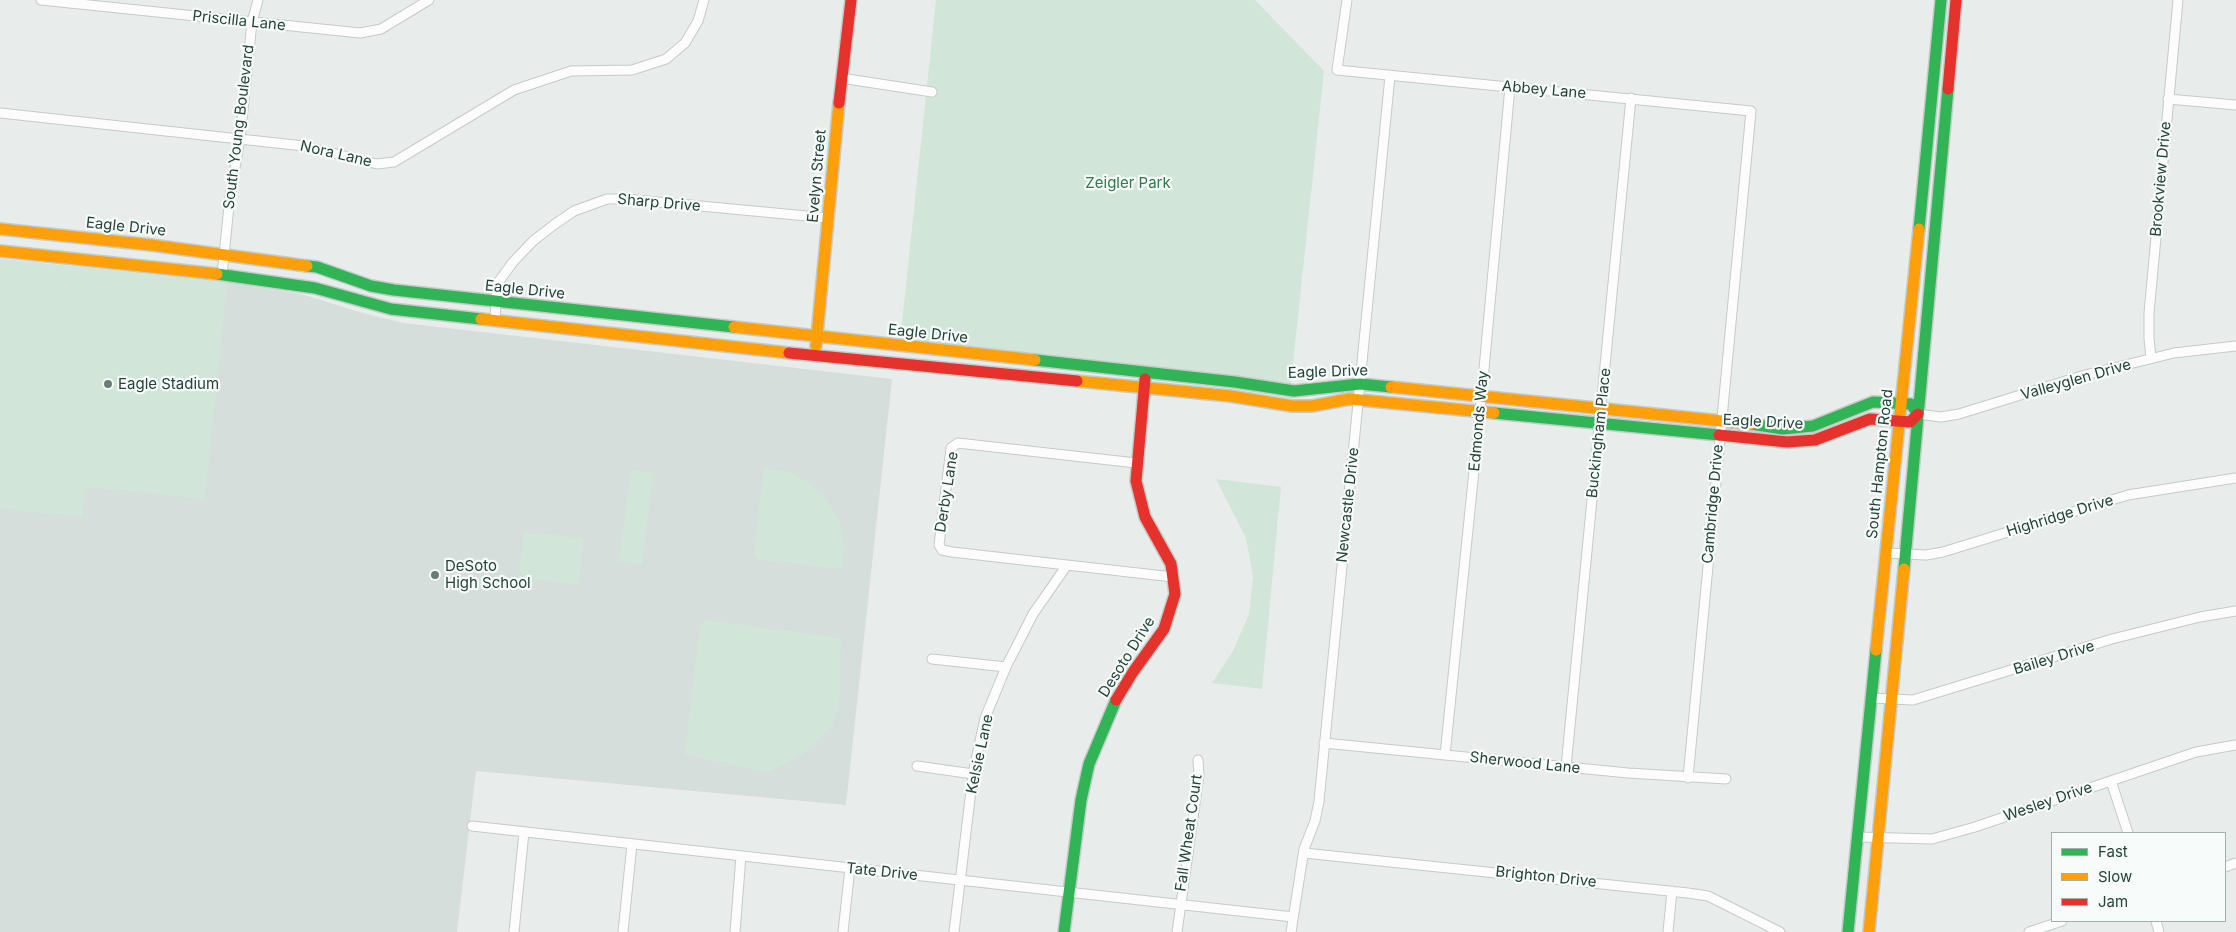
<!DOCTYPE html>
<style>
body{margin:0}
#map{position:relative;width:2236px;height:932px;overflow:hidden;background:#e8edeb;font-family:Inter,sans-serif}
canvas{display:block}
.legend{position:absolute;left:2051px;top:832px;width:175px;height:90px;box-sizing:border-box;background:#f7fbf9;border:1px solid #a3b1ad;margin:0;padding:6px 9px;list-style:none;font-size:15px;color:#24423a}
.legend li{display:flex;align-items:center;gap:10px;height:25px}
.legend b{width:25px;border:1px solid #a3b1ad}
</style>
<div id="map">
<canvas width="2236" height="932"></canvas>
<ul class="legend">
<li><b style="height:6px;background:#30b455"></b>Fast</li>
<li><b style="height:6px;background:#ff9f0a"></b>Slow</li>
<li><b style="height:6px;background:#e5322d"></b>Jam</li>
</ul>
</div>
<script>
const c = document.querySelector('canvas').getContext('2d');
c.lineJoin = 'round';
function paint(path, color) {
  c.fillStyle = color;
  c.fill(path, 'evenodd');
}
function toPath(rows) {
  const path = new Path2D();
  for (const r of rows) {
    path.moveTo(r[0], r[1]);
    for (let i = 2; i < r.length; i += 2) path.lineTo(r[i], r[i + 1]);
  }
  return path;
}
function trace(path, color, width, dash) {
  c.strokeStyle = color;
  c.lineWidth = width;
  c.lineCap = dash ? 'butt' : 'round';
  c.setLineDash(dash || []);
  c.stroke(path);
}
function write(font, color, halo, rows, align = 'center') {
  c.font = font + ' Inter,sans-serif';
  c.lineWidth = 4.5;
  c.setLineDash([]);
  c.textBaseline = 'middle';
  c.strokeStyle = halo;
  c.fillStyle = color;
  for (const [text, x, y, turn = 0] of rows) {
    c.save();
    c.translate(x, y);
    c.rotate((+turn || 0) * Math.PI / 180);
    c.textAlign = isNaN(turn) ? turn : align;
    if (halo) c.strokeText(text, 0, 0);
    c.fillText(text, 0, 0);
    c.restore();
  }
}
const built = toPath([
 [0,259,233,283,301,294,363,313,404,323,892,379,846,805,476,771,457,932,0,932]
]);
const green = toPath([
 [936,0,1255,0,1324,71,1291,383,900,342],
 [0,259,227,282,205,499,85,487,82,517,0,509],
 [764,468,788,472,810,483,827,500,839,521,844,545,842,569,758,560,754,554],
 [631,470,653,473,642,564,619,561],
 [1216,479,1281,487,1262,689,1212,683,1233,651,1249,614,1253,576,1246,538],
 [524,532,583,538,579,584,519,578],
 [706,620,841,638,839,706,832,726,809,750,767,773,685,754,700,626]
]);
const street = toPath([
 [41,0,360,33,381,29,429,0],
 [1347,0,1337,70,1751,111,1688,778],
 [841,78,932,92],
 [2168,99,2236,105],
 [0,113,304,146,377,164,394,162,514,90,571,71,632,70,666,59,685,43,698,21,704,0],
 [222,275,230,196,240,139,252,22,258,0],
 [495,320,497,284,513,262,533,241,555,224,574,211,607,199,626,199,828,218],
 [2151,358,2149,338,2149,313,2178,0],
 [1918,414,1941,417,1959,414,2085,375,2174,353,2236,346],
 [1136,463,958,443,951,448,939,545,942,550,952,552,1173,577],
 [1886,553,1926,555,1943,552,2128,495,2236,478],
 [932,659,1006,667],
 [1871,698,1913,700,2112,639,2200,617,2236,611],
 [1324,743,1628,773,1726,779],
 [1445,755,1480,412,1510,87],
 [917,766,973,774],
 [1566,767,1631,98],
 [2111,781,2128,833],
 [472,826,1293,917],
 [1857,837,1932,839,1975,827,2196,752,2236,745],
 [1304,853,1688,893,1708,896,1780,932],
 [2225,867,2236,863],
 [2156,921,2159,932],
 [514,932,524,832],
 [623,932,632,844],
 [735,932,741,856],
 [843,932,850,868],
 [954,932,973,774,985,718,1006,667,1033,614,1067,565],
 [1177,932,1199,775,1198,760],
 [1291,932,1304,849,1315,821,1319,801,1390,76],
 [1668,932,1672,891],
 [2029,932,2062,921]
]);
const fast = toPath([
 [1919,229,1941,0],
 [307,266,317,267,371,286,394,290,734,327],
 [217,274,315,288,391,309,481,319],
 [1035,360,1235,382,1294,391,1360,384,1391,387],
 [1494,413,1719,435],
 [1751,424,1783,429,1813,426,1873,402,1911,404,1918,414],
 [1904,569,1948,89],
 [1064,932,1081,800,1089,764,1116,700],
 [1848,932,1876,650]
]);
const slow = toPath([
 [0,229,151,245,307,266],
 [0,251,217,274],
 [481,319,789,353],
 [734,327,1035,360],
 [816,346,839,103],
 [1077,381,1230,396,1292,406,1312,406,1350,399,1494,413],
 [1391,387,1751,424],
 [1876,650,1919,229],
 [1869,932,1904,569]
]);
const jam = toPath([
 [1948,89,1956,0],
 [839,103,851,0],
 [789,353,1077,381],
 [1719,435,1787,442,1815,440,1870,419,1910,422,1918,414],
 [1116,700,1133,672,1164,629,1175,594,1171,564,1145,517,1136,481,1145,379]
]);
const markers = [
 [108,384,5,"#697e78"],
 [435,575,5,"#697e78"]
];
const streetNames = [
 ["Priscilla Lane",239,21,6],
 ["Abbey Lane",1544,90,5],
 ["South Young Boulevard",239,127,-83],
 ["Nora Lane",336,154,13],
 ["Evelyn Street",817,176,-85],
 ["Brookview Drive",2161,179,-85],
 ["Sharp Drive",659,203,5],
 ["Eagle Drive",126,227,6],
 ["Eagle Drive",525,290,6],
 ["Eagle Drive",928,334,6],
 ["Eagle Drive",1328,372,-2],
 ["Valleyglen Drive",2076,380,-16],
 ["Edmonds Way",1479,421,-85],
 ["Eagle Drive",1763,422,3],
 ["Buckingham Place",1599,433,-84],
 ["South Hampton Road",1880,464,-84],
 ["Derby Lane",947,492,-81],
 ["Cambridge Drive",1713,504,-85],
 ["Newcastle Drive",1348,505,-84],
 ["Highridge Drive",2060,516,-17],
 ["Desoto Drive",1127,657,-58],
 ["Bailey Drive",2054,658,-17],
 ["Kelsie Lane",980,754,-78],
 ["Sherwood Lane",1525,763,6],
 ["Wesley Drive",2048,802,-19],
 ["Fall Wheat Court",1189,833,-82],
 ["Tate Drive",882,872,6],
 ["Brighton Drive",1546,877,6]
];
const parkNames = [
 ["Zeigler Park",1128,183]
];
const poiNames = [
 ["Eagle Stadium",118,384],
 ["DeSoto",445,566],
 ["High School",445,583]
];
paint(built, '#d6dedb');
paint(green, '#d1e6d8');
trace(street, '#c5cac8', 11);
trace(fast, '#c3cbc8', 14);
trace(slow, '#c3cbc8', 14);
trace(jam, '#c3cbc8', 14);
trace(street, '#fcfcfc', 9);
trace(fast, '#30b455', 11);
trace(slow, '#ff9f0a', 11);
trace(jam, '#e5322d', 11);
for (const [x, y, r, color] of markers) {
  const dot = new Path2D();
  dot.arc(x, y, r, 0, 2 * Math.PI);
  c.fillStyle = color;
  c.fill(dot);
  trace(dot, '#f7fbf9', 2);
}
write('15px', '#24423a', '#f7fbf9', streetNames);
write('15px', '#2d7a4b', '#f7fbf9', parkNames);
write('15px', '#24423a', '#f7fbf9', poiNames, 'left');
</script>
